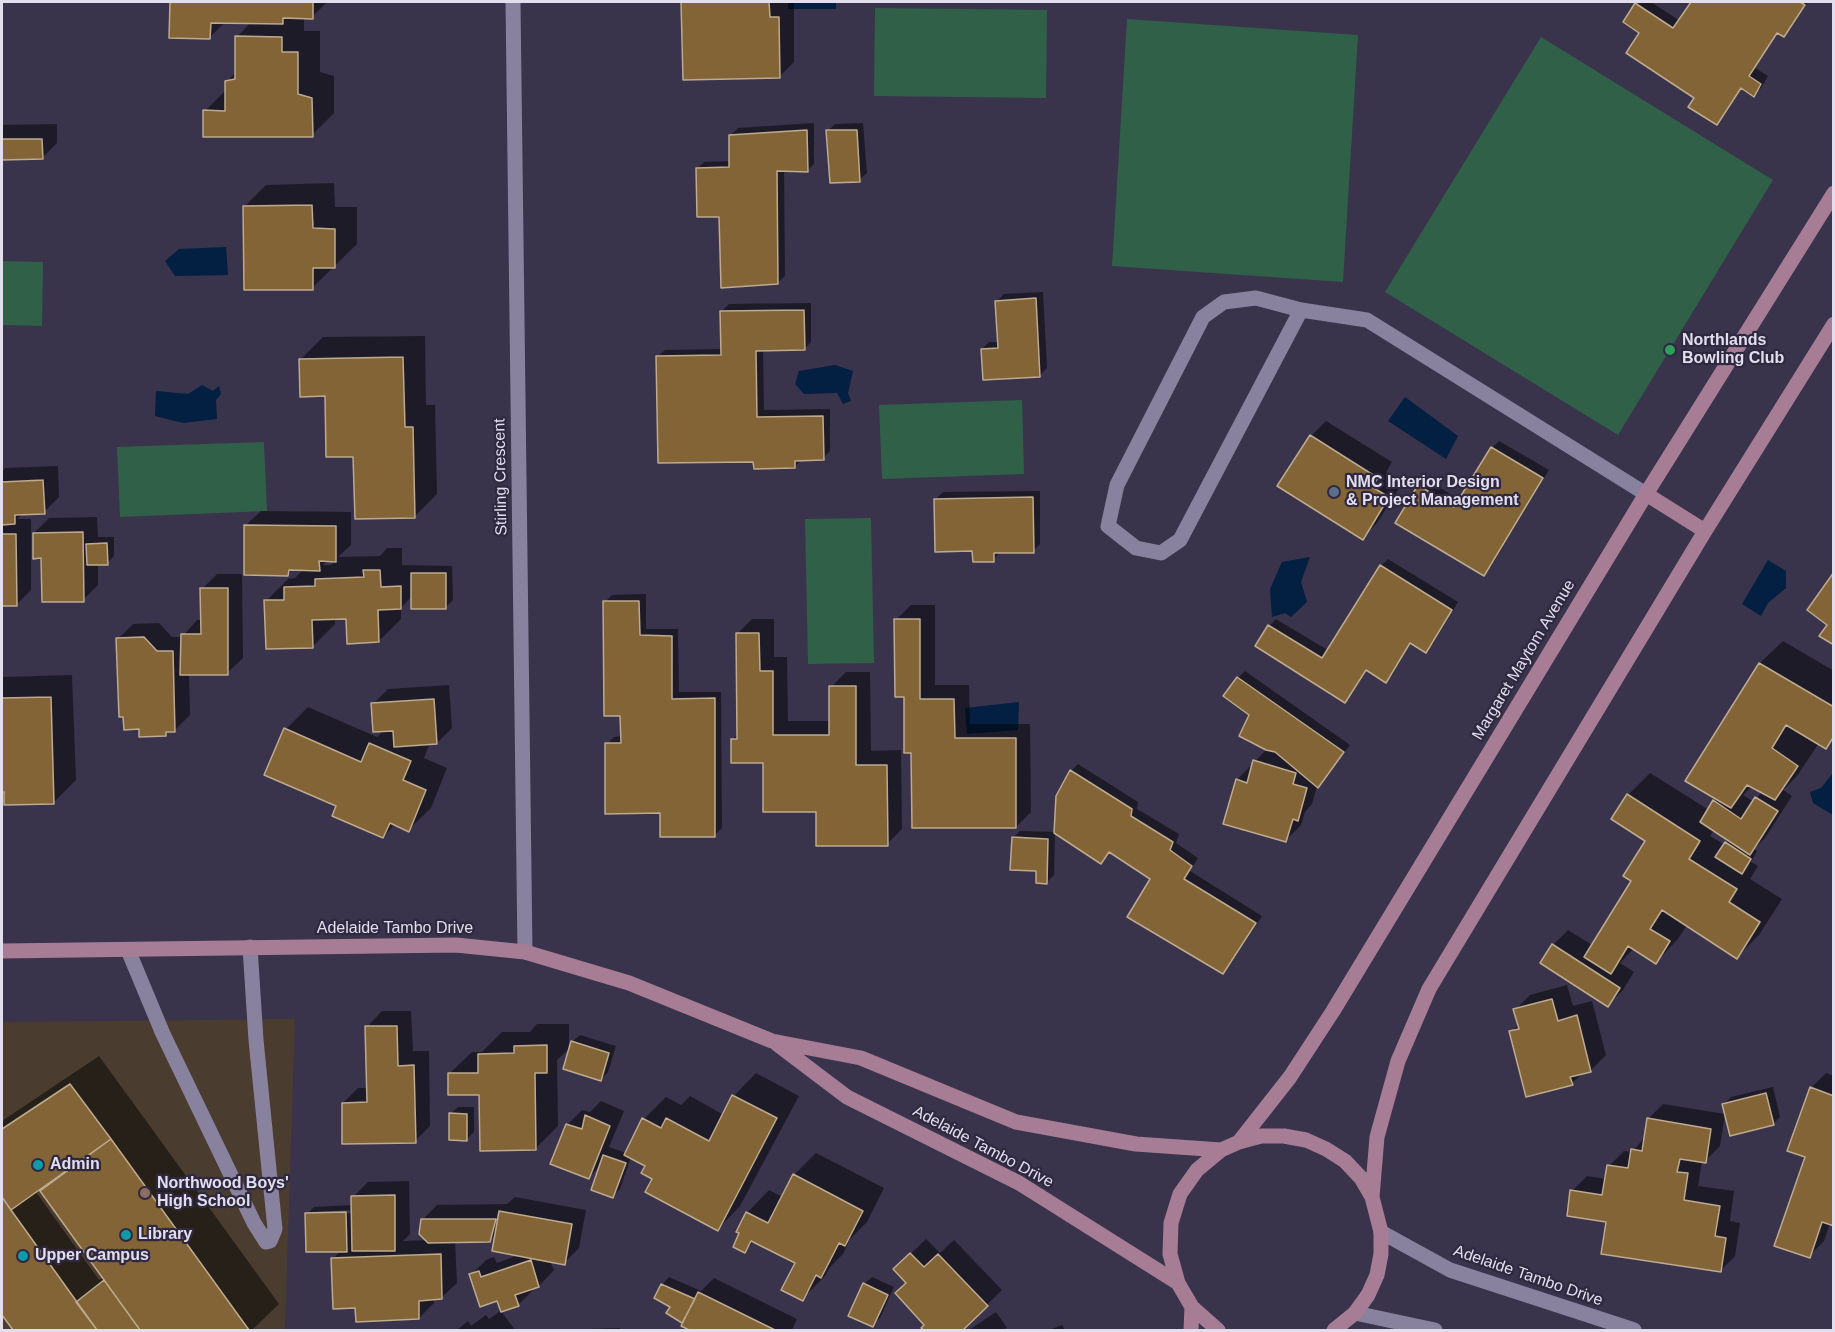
<!DOCTYPE html>
<style>
body{margin:0}
#map{position:relative;width:1835px;height:1332px;overflow:hidden;background:#39334b;font-family:Helvetica,sans-serif}
canvas{display:block}
.frame{position:absolute;inset:0;border:3px solid #e2deee;pointer-events:none}
</style>
<div id="map">
<canvas width="1835" height="1332"></canvas>
<div class="frame"></div>
</div>
<script>
const c = document.querySelector('canvas').getContext('2d');
c.lineJoin = 'round';
function paint(path, color) {
  c.fillStyle = color;
  c.fill(path, 'evenodd');
}
function toPath(rows) {
  const path = new Path2D();
  for (const r of rows) {
    path.moveTo(r[0], r[1]);
    for (let i = 2; i < r.length; i += 2) path.lineTo(r[i], r[i + 1]);
  }
  return path;
}
function trace(path, color, width, dash) {
  c.strokeStyle = color;
  c.lineWidth = width;
  c.lineCap = dash ? 'butt' : 'round';
  c.setLineDash(dash || []);
  c.stroke(path);
}
function write(font, color, halo, rows, align = 'center') {
  c.font = font + ' Helvetica,sans-serif';
  c.lineWidth = 4.5;
  c.setLineDash([]);
  c.textBaseline = 'middle';
  c.strokeStyle = halo;
  c.fillStyle = color;
  for (const [text, x, y, turn = 0] of rows) {
    c.save();
    c.translate(x, y);
    c.rotate((+turn || 0) * Math.PI / 180);
    c.textAlign = isNaN(turn) ? turn : align;
    if (halo) c.strokeText(text, 0, 0);
    c.fillText(text, 0, 0);
    c.restore();
  }
}
const education = toPath([
 [295,1019,285,1330,2,1330,2,1022]
]);
const green = toPath([
 [875,8,1047,10,1046,98,874,96],
 [1127,19,1358,35,1343,282,1112,266],
 [1541,37,1773,180,1618,435,1385,292],
 [2,261,43,262,42,326,2,325],
 [1022,400,1024,474,882,479,879,405],
 [264,442,267,511,120,517,117,447],
 [871,518,874,663,808,664,805,519]
]);
const water = toPath([
 [788,2,836,2,836,9,788,9],
 [226,247,228,275,175,276,165,261,179,249],
 [835,365,853,371,848,393,851,401,843,404,837,393,804,394,795,384,799,371],
 [202,385,213,391,219,386,221,394,216,400,217,419,183,423,155,416,156,391,188,394],
 [1405,397,1458,436,1446,459,1388,421],
 [1310,557,1301,582,1307,602,1291,617,1285,613,1272,617,1270,589,1282,562],
 [1768,560,1786,571,1786,588,1768,603,1761,616,1742,604],
 [1019,702,1018,730,967,734,965,708],
 [1833,773,1833,815,1813,803,1810,792,1821,788]
]);
const shadow = toPath([
 [171,2,327,2,312,17,304,17,304,31,320,31,320,72,334,76,334,113,312,135,205,111,227,89,227,82,236,72,237,37,251,22,225,22,210,37,171,36],
 [683,2,794,2,794,62,779,77,684,78],
 [1639,2,1651,2,1680,21,1692,2,1808,2,1791,28,1784,35,1778,32,1755,68,1768,76,1761,88,1753,95,1742,87,1724,116,1717,123,1641,32,1625,22],
 [814,123,814,164,807,171,784,170,785,276,777,283,721,215,697,169,704,162,730,161,731,135,738,128],
 [863,123,867,173,859,180,828,131,835,124],
 [57,124,57,143,42,158,2,158,2,125],
 [334,183,335,207,357,207,357,244,312,288,244,207,266,185],
 [1043,292,1047,368,1040,375,982,349,989,342,999,342,997,301,1004,294],
 [811,303,811,342,804,349,763,349,764,410,830,409,830,451,823,458,803,459,794,467,755,460,657,357,665,350,722,349,721,312,729,304],
 [425,336,426,405,435,405,437,494,414,517,355,456,326,395,301,359,323,337],
 [1326,421,1392,462,1386,472,1403,482,1377,523,1362,538,1280,486,1311,436],
 [1499,441,1549,470,1491,567,1484,574,1419,486,1426,479,1460,500,1492,448],
 [58,466,59,497,44,512,23,514,17,519,31,519,31,590,16,605,2,605,2,472,5,468],
 [1040,491,1040,544,1033,551,1000,552,993,560,974,549,936,499,943,492],
 [261,511,351,512,351,545,338,557,380,556,387,548,402,548,402,565,452,566,453,600,446,607,413,595,401,608,401,619,379,641,347,618,335,618,335,624,313,646,266,601,288,579,295,578,304,569,293,569,288,574,245,526],
 [328,560,336,560,331,565,323,565],
 [97,517,98,537,114,537,114,556,107,563,98,564,98,585,83,600,43,557,34,533,49,518],
 [1388,559,1458,602,1433,644,1426,651,1411,642,1393,674,1385,681,1367,670,1352,693,1345,701,1257,646,1269,626,1276,619,1329,651,1381,566],
 [217,574,242,574,243,658,227,673,189,674,190,715,175,730,170,731,166,735,118,639,133,624,159,623,172,637,182,637,197,620,202,620,202,589],
 [646,594,646,629,678,629,679,692,721,692,722,828,715,835,661,812,607,744,614,737,622,736,622,715,605,602,612,595],
 [911,605,935,605,935,685,969,685,970,724,1030,724,1031,812,1016,827,913,751,896,620],
 [752,619,774,619,774,657,787,657,788,721,831,721,831,687,846,672,870,672,871,751,901,750,902,829,887,844,817,810,764,762,732,740,738,734,737,634],
 [1783,641,1834,671,1834,739,1825,747,1819,743,1797,776,1783,790,1792,796,1765,838,1754,849,1757,851,1751,862,1758,866,1750,879,1782,899,1759,935,1737,957,1687,925,1678,939,1656,962,1634,948,1620,963,1634,972,1623,990,1608,1005,1553,945,1568,930,1592,945,1633,880,1647,840,1628,795,1650,773,1709,810,1717,798,1687,781,1760,663],
 [1752,786,1762,792,1754,802,1743,795],
 [1714,830,1729,839,1725,845,1710,836],
 [1245,671,1350,745,1317,786,1312,804,1305,812,1301,825,1286,840,1237,780,1267,749,1250,714,1238,678],
 [72,675,76,780,54,802,2,791,2,677],
 [449,685,452,728,437,743,430,743,424,758,447,768,431,808,408,830,395,824,383,837,338,805,286,729,308,707,377,737,384,730,373,704,388,689],
 [1078,764,1138,802,1137,809,1179,834,1176,843,1198,858,1190,871,1262,916,1230,965,1223,972,1152,879,1110,851,1101,862,1071,771],
 [1020,831,1055,832,1054,875,1047,882,1013,838],
 [1567,985,1573,1006,1592,1001,1606,1055,1590,1071,1583,1073,1572,1083,1511,1032,1519,1024,1515,1010,1530,995],
 [382,1011,411,1011,413,1051,429,1051,430,1126,415,1141,343,1103,358,1088,368,1088,367,1027],
 [537,1024,569,1024,569,1049,557,1060,558,1126,535,1149,480,1094,449,1074,472,1052,482,1052,502,1032,530,1032],
 [580,1035,616,1046,608,1072,601,1079,572,1042],
 [99,1056,279,1304,252,1330,15,1330,2,1312,2,1121],
 [40,1189,104,1277,99,1280,36,1192],
 [756,1073,799,1096,740,1206,718,1229,654,1178,647,1165,631,1157,620,1189,613,1196,602,1164,589,1177,567,1125,582,1110,590,1112,601,1101,624,1111,609,1147,626,1153,644,1119,666,1097,681,1105,690,1096,724,1115,734,1096],
 [1826,1073,1834,1076,1834,1225,1830,1223,1824,1241,1809,1256,1807,1156,1811,1088],
 [1773,1087,1780,1117,1773,1124,1724,1104,1731,1097],
 [1663,1104,1725,1114,1720,1146,1705,1161,1702,1161,1698,1186,1734,1191,1730,1221,1740,1223,1735,1256,1720,1271,1608,1221,1572,1191,1587,1176,1606,1179,1609,1166,1624,1151,1632,1152,1646,1136,1648,1119],
 [458,1107,474,1107,474,1132,467,1139,450,1114],
 [816,1153,884,1188,867,1222,850,1239,843,1254,830,1267,825,1276,802,1299,797,1263,755,1241,744,1251,747,1213,769,1190,783,1197,794,1175],
 [409,1181,410,1234,403,1241,428,1240,422,1220,437,1205,507,1204,515,1197,586,1210,579,1248,564,1263,550,1261,554,1270,539,1286,533,1288,533,1290,518,1305,501,1311,515,1330,457,1330,468,1321,471,1326,486,1315,489,1319,502,1310,498,1299,471,1275,486,1260,494,1257,497,1263,519,1255,496,1234,489,1241,455,1241,457,1283,441,1298,434,1298,434,1303,419,1318,356,1307,333,1259,341,1250,307,1214,314,1207,353,1205,353,1197,368,1182],
 [354,1210,354,1213,312,1215,312,1212],
 [926,1239,940,1253,954,1240,1002,1290,961,1330,926,1330,923,1328,926,1325,908,1283,895,1269],
 [669,1277,701,1291,714,1278,797,1319,792,1330,681,1330,685,1327,684,1323,668,1312,672,1307,662,1285],
 [872,1277,894,1287,880,1318,872,1325,864,1284],
 [996,1312,1007,1328,1004,1330,969,1330],
 [1062,1325,1065,1330,1049,1330],
 [620,1328,620,1330,556,1330,557,1330]
]);
const building = toPath([
 [170,2,313,2,313,19,283,18,283,24,211,23,210,39,169,38,170,2],
 [681,2,769,2,770,17,779,17,780,78,683,80,681,2],
 [1691,2,1800,2,1805,5,1784,37,1777,33,1749,76,1761,84,1754,97,1741,88,1717,125,1688,107,1694,98,1626,53,1639,33,1623,22,1635,3,1673,28,1691,2],
 [235,36,282,37,282,52,298,52,298,94,312,98,313,137,203,137,203,110,225,111,225,81,235,79,235,36],
 [807,130,808,172,777,171,778,284,721,288,719,217,697,217,696,168,729,167,729,135,807,130],
 [826,130,857,130,860,182,830,183,826,130],
 [2,139,42,139,43,159,2,160,2,139],
 [312,205,313,228,335,229,335,268,313,268,313,290,244,290,243,206,312,205],
 [1036,298,1040,377,983,380,981,349,998,348,995,301,1036,298],
 [804,310,805,350,756,351,757,417,823,416,824,460,795,461,795,468,754,469,753,462,658,463,656,356,721,355,720,311,804,310],
 [403,357,405,427,413,427,415,518,355,519,353,457,326,457,325,396,300,397,299,359,403,357],
 [1310,435,1378,478,1372,487,1389,497,1363,540,1277,486,1310,435],
 [1491,447,1543,478,1484,576,1395,523,1418,485,1454,507,1491,447],
 [43,480,45,514,15,515,15,524,2,525,2,482,43,480],
 [1033,497,1034,553,994,553,994,562,973,562,972,551,935,552,934,499,1033,497],
 [244,525,336,526,336,562,319,561,320,571,289,570,288,576,244,575,244,525],
 [83,532,84,602,42,602,41,558,33,559,33,533,83,532],
 [2,534,16,534,17,606,2,606,2,534],
 [107,543,108,565,87,565,86,544,107,543],
 [1380,565,1452,610,1426,653,1410,643,1386,683,1366,670,1345,703,1255,646,1268,625,1322,658,1380,565],
 [363,570,380,570,381,587,401,586,401,609,378,610,379,642,347,644,346,619,312,620,313,648,266,649,264,600,284,600,284,587,315,586,315,579,364,577,363,570],
 [1834,572,1834,645,1819,636,1827,625,1807,610,1834,572],
 [411,573,446,573,446,609,411,609,411,573],
 [200,588,228,588,228,675,180,675,181,634,201,634,200,588],
 [603,601,639,601,640,635,672,636,672,699,715,698,715,837,660,837,660,813,605,814,605,743,621,743,620,716,604,716,603,601],
 [894,619,920,619,920,699,954,699,955,738,1016,738,1016,828,912,828,911,753,904,753,904,697,895,697,894,619],
 [736,633,759,633,760,671,773,671,773,735,829,735,829,686,856,686,856,765,887,765,888,846,816,846,816,812,763,812,763,763,731,763,731,739,737,739,736,633],
 [144,637,157,651,173,651,175,732,166,732,166,736,139,737,139,729,124,730,123,717,119,717,116,638,144,637],
 [1759,663,1834,707,1834,736,1826,749,1786,725,1772,748,1798,766,1775,800,1747,785,1731,808,1685,781,1759,663],
 [1237,677,1344,752,1318,788,1275,752,1266,750,1239,736,1249,715,1223,696,1237,677],
 [51,697,54,804,4,805,4,792,2,792,2,698,51,697],
 [434,699,437,744,394,747,393,731,373,732,371,703,434,699],
 [284,728,361,762,369,743,411,761,403,780,426,790,409,832,390,823,383,838,332,816,336,806,264,775,284,728],
 [1253,760,1296,773,1293,784,1307,788,1298,821,1293,819,1286,842,1223,824,1236,779,1247,783,1253,760],
 [1070,770,1132,809,1131,816,1173,842,1170,850,1192,866,1184,879,1256,923,1223,974,1127,917,1150,879,1109,852,1101,864,1054,833,1056,796,1070,770],
 [1627,794,1700,841,1689,859,1737,889,1729,902,1760,922,1737,959,1662,910,1650,929,1670,941,1656,964,1628,946,1611,974,1584,957,1631,881,1623,876,1645,841,1611,819,1627,794],
 [1755,797,1778,811,1750,855,1700,822,1713,800,1741,819,1755,797],
 [1012,837,1048,839,1047,884,1036,883,1036,871,1010,870,1012,837],
 [1725,842,1751,859,1742,874,1715,857,1725,842],
 [1552,944,1620,988,1608,1007,1540,963,1552,944],
 [1552,999,1558,1021,1577,1015,1591,1072,1570,1077,1573,1085,1526,1097,1509,1031,1519,1029,1513,1009,1552,999],
 [365,1026,397,1026,398,1066,414,1065,416,1143,342,1144,342,1103,367,1102,365,1026],
 [571,1041,609,1053,601,1081,563,1069,571,1041],
 [547,1045,547,1073,535,1073,536,1150,480,1151,479,1095,448,1095,448,1073,478,1073,478,1054,514,1053,514,1046,547,1045],
 [70,1084,111,1139,11,1210,2,1197,2,1129,70,1084],
 [1810,1087,1834,1096,1834,1226,1822,1222,1810,1258,1774,1246,1805,1157,1787,1151,1810,1087],
 [1766,1093,1774,1125,1730,1136,1722,1104,1766,1093],
 [732,1095,777,1118,718,1231,645,1192,652,1179,641,1173,645,1166,624,1155,642,1118,661,1128,666,1118,709,1141,732,1095],
 [449,1113,467,1114,467,1141,449,1140,449,1113],
 [585,1115,610,1126,589,1179,550,1164,566,1124,582,1129,585,1115],
 [1647,1118,1711,1129,1706,1163,1680,1159,1677,1172,1688,1173,1684,1200,1720,1206,1715,1236,1726,1238,1721,1272,1601,1254,1606,1222,1567,1216,1570,1190,1602,1195,1607,1165,1628,1168,1631,1149,1642,1151,1647,1118],
 [111,1139,249,1330,140,1330,40,1191,111,1139],
 [603,1155,626,1163,613,1198,591,1190,603,1155],
 [793,1174,863,1211,845,1246,839,1243,821,1278,816,1275,803,1301,781,1290,795,1263,751,1241,745,1253,733,1247,739,1233,736,1232,746,1212,768,1223,793,1174],
 [395,1195,395,1251,352,1251,351,1196,395,1195],
 [2,1197,11,1210,97,1330,13,1330,2,1315,2,1197],
 [499,1211,572,1224,565,1265,492,1251,499,1211],
 [346,1212,347,1252,306,1252,305,1213,346,1212],
 [421,1219,496,1219,490,1242,428,1243,419,1234,421,1219],
 [910,1253,924,1267,938,1254,988,1306,963,1330,924,1330,921,1328,924,1325,895,1293,906,1283,893,1269,910,1253],
 [441,1254,442,1299,419,1301,419,1319,356,1322,355,1308,333,1309,331,1258,441,1254],
 [531,1260,539,1287,515,1295,519,1306,501,1312,497,1301,480,1307,469,1274,479,1271,481,1277,531,1260],
 [104,1280,140,1330,97,1330,76,1302,104,1280],
 [863,1283,888,1295,873,1327,848,1316,863,1283],
 [661,1284,695,1299,682,1323,666,1313,670,1307,654,1298,661,1284],
 [698,1292,775,1330,689,1330,681,1326,698,1292]
]);
const lane = toPath([
 [1301,310,1180,540,1161,553,1136,548,1108,526,1117,485,1203,317,1224,302,1256,298,1301,310,1367,320,1646,494],
 [128,950,163,1034,254,1223,266,1242,270,1241,275,1229,256,1040,250,947]
]);
const street = toPath([
 [513,2,525,952],
 [1381,1232,1450,1270,1634,1330],
 [1355,1313,1435,1330]
]);
const secondary = toPath([
 [1646,494,1705,531],
 [2,951,456,945,525,952,629,983,772,1041,861,1058,1016,1122,1136,1144,1221,1150],
 [777,1044,847,1097,1019,1183,1178,1283],
 [1239,1142,1290,1077,1333,1011,1646,494,1834,193],
 [1372,1197,1377,1137,1398,1061,1429,989,1705,531,1834,324],
 [1191,1330,1192,1307],
 [1218,1330,1192,1307,1178,1283,1170,1254,1171,1223,1180,1194,1197,1170,1221,1150,1239,1142,1261,1136,1284,1136,1306,1140,1326,1149,1345,1161,1361,1178,1372,1197,1381,1232,1381,1254,1377,1275,1368,1295,1355,1313,1334,1330]
]);
const markers = [
 [1670,350,6,"#2e9e5b"],
 [1334,492,6,"#5c6f8a"],
 [38,1165,6,"#0f9aa8"],
 [145,1193,6,"#8d6e63"],
 [126,1235,6,"#0f9aa8"],
 [23,1256,6,"#0f9aa8"]
];
const poiNames = [
 ["Northlands",1682,341],
 ["Bowling Club",1682,359],
 ["NMC Interior Design",1346,483],
 ["& Project Management",1346,501],
 ["Admin",50,1165],
 ["Northwood Boys'",157,1184],
 ["High School",157,1202],
 ["Library",138,1235],
 ["Upper Campus",35,1256]
];
const streetNames = [
 ["Stirling Crescent",501,477,-91],
 ["Margaret Maytom Avenue",1524,660,-59],
 ["Adelaide Tambo Drive",395,929],
 ["Adelaide Tambo Drive",983,1147,28],
 ["Adelaide Tambo Drive",1528,1276,19]
];
paint(education, '#4a3c2e');
paint(green, '#316049');
paint(water, '#031f42');
paint(shadow, '#0007');
paint(building, '#836436');
trace(building, '#bdaa8f', 1.5);
trace(lane, '#88829f', 15);
trace(street, '#88829f', 15);
trace(secondary, '#a77d95', 15);
for (const [x, y, r, color] of markers) {
  const dot = new Path2D();
  dot.arc(x, y, r, 0, 2 * Math.PI);
  c.fillStyle = color;
  c.fill(dot);
  trace(dot, '#2f2940', 2);
}
write('bold 16px', '#e2deee', '#2f2940', poiNames, 'left');
write('16px', '#e2deee', '#2f2940', streetNames);
</script>
